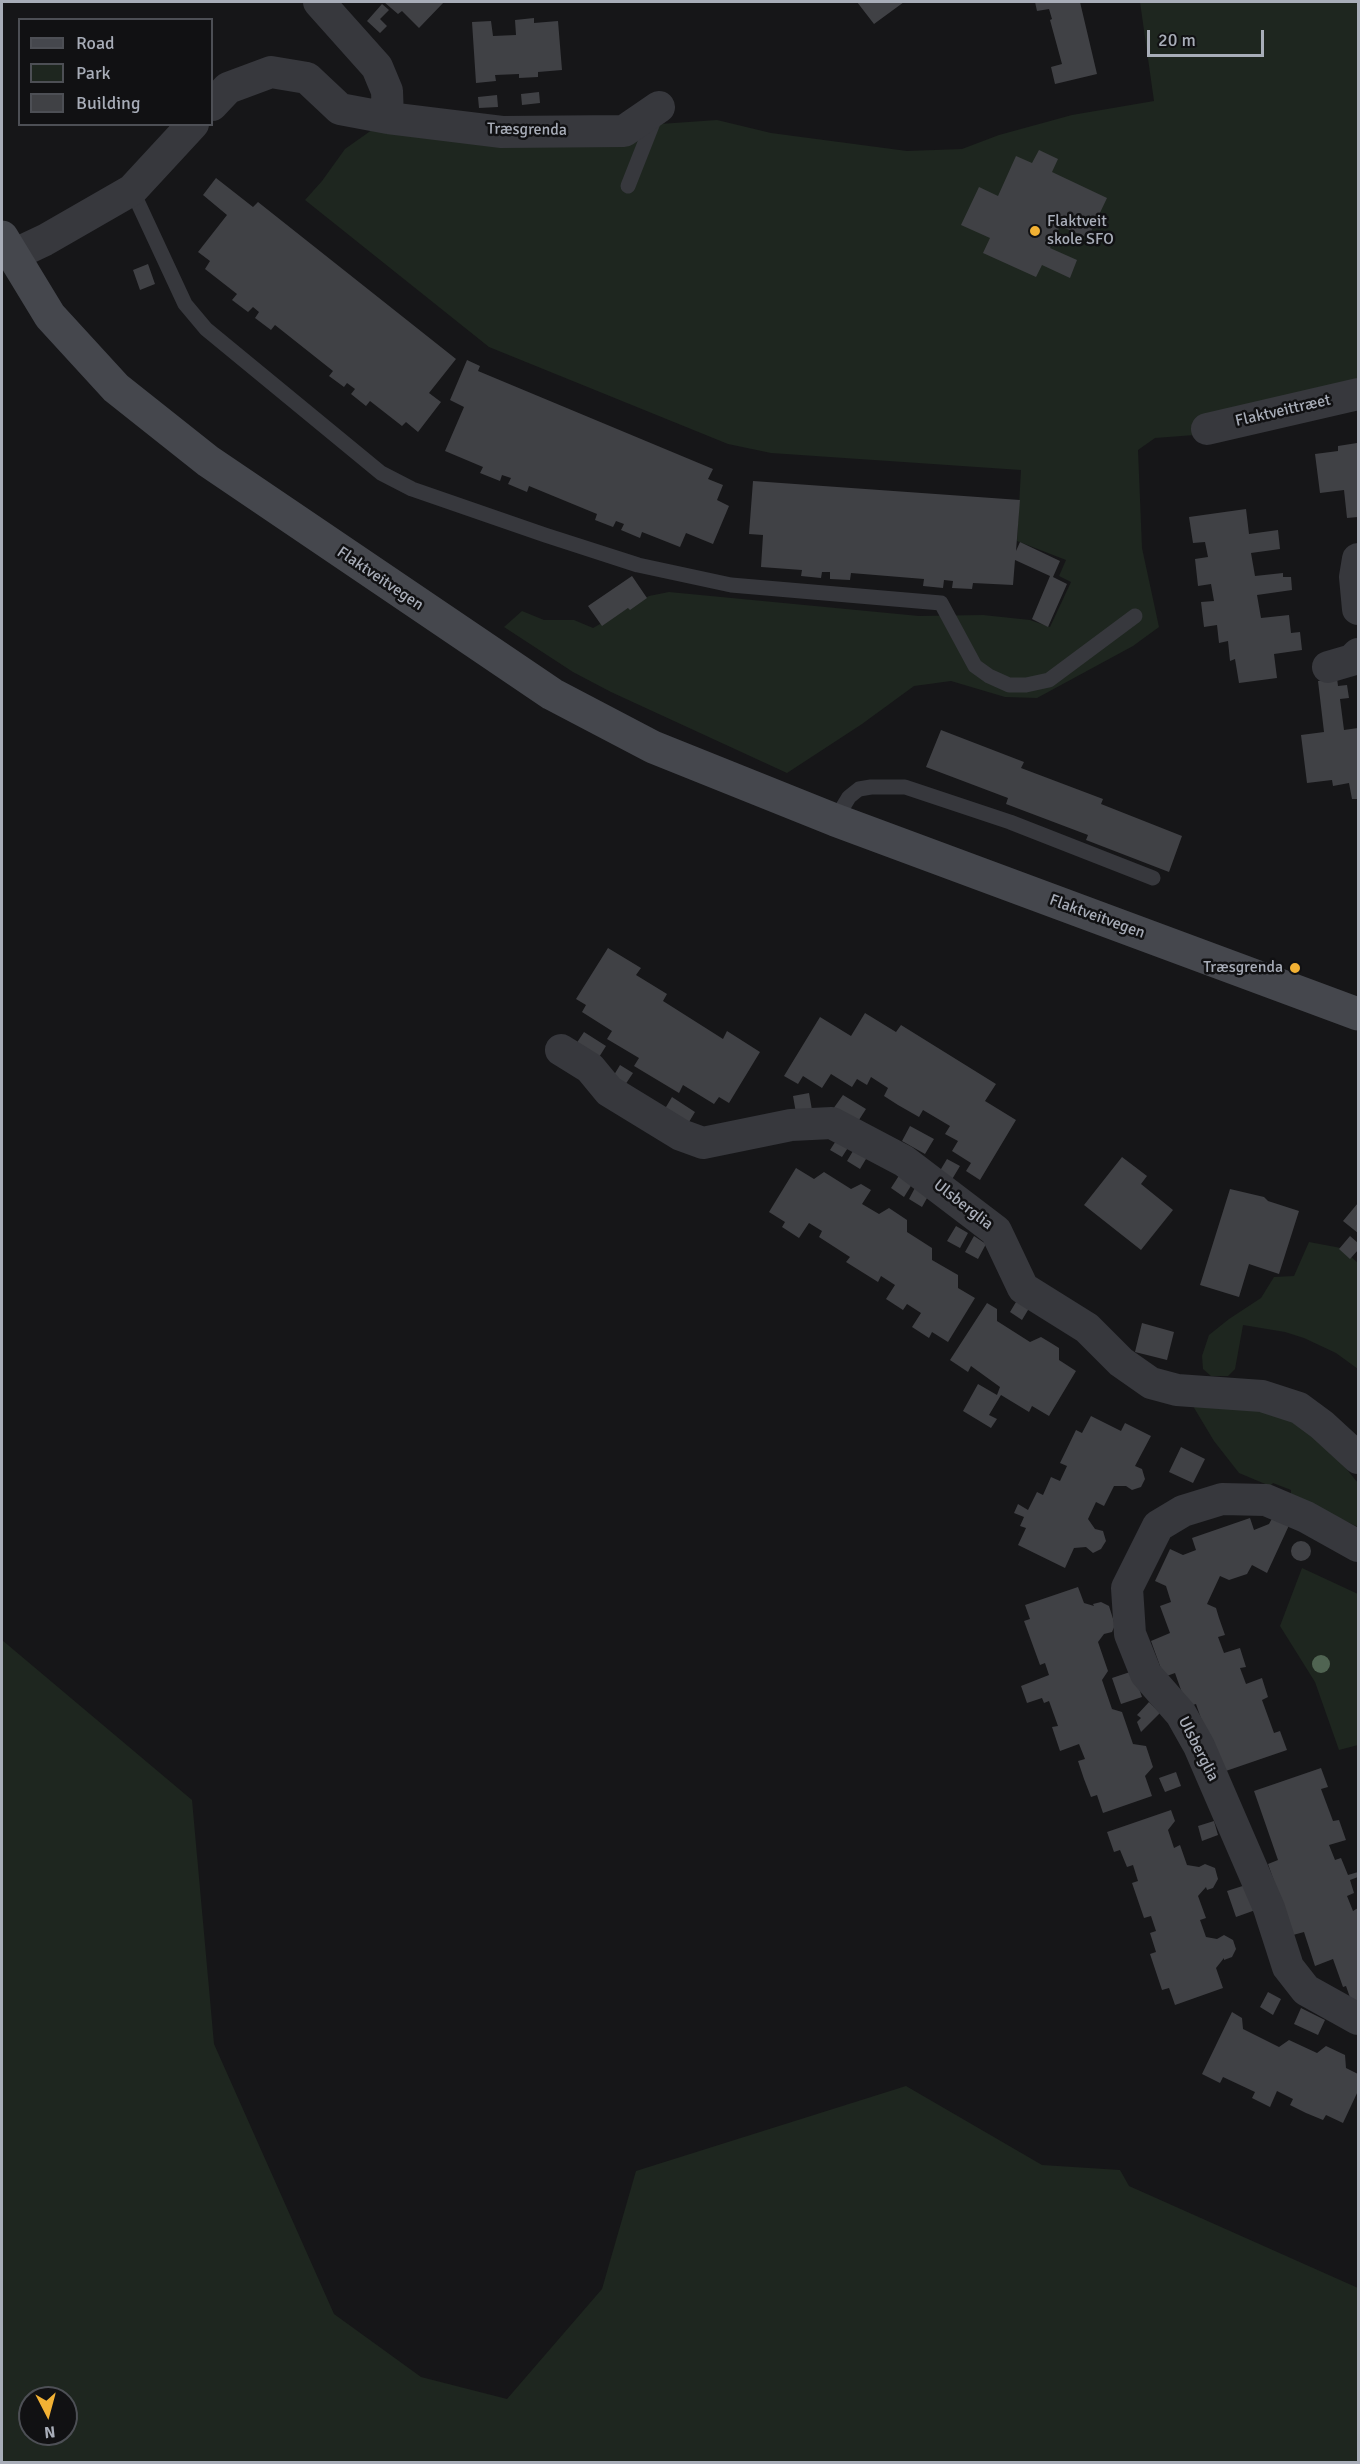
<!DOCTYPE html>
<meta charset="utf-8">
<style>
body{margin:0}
#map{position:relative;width:1360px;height:2464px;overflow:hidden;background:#161618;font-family:Signika,sans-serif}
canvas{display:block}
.frame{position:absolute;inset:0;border:3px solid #a8adb8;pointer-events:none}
.legend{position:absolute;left:18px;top:18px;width:195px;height:108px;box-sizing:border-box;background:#111113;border:2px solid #4d4f55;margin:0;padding:8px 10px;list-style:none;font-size:18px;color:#a8adb8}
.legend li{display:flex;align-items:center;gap:12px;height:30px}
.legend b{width:30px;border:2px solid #4d4f55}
.north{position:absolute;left:18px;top:2386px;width:60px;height:60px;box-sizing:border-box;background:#111113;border:2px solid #4d4f55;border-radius:50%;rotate:174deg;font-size:16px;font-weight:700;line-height:24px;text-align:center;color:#a8adb8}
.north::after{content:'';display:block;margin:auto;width:21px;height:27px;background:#f2b134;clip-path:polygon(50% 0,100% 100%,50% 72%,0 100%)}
.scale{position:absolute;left:1147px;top:30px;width:117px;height:27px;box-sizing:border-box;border:3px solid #a8adb8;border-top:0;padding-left:8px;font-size:18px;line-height:21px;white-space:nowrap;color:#a8adb8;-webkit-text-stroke:4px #111113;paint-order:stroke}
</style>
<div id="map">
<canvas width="1360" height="2464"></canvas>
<div class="frame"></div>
<ul class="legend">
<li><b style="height:8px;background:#45474d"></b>Road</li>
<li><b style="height:16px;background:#1e261f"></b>Park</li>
<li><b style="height:16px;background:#404145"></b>Building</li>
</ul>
<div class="north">N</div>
<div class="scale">20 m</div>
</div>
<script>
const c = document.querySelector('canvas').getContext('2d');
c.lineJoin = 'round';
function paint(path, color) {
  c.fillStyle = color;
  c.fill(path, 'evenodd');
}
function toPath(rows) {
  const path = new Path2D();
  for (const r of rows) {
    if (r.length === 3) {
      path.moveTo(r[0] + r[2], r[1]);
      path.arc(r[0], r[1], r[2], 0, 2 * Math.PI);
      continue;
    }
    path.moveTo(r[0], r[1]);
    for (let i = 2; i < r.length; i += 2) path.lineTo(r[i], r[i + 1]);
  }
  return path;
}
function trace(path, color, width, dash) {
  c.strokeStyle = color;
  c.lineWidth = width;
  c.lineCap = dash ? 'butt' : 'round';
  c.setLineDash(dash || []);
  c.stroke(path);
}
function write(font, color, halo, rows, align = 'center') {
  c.font = font + ' Signika,sans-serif';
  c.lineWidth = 5;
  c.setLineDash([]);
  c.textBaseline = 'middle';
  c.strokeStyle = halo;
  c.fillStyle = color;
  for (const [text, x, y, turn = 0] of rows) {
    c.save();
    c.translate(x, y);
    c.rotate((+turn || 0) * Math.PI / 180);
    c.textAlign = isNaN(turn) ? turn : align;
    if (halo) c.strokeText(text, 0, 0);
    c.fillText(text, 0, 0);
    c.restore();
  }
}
const green = toPath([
 [1140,2,1358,2,1358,403,1208,434,1155,438,1138,450,1142,548,1159,627,1133,646,1037,698,1005,697,951,681,914,686,862,724,787,773,611,692,573,672,504,627,522,611,544,620,574,620,593,628,649,596,669,592,919,616,983,615,1030,620,1050,627,1071,582,1059,576,1066,560,1017,541,1021,470,771,453,728,444,489,347,305,200,322,181,345,149,376,127,603,128,717,120,771,133,907,151,962,149,999,135,1072,115,1154,101],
 [1309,1242,1341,1248,1358,1263,1358,1369,1336,1353,1304,1338,1285,1332,1243,1325,1235,1369,1228,1376,1211,1376,1203,1369,1202,1356,1209,1335,1229,1319,1261,1298,1274,1277,1294,1276],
 [1193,1406,1255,1409,1299,1423,1330,1449,1358,1483,1358,1527,1291,1495,1291,1490,1273,1483,1270,1486,1239,1473,1214,1441],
 [1302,1568,1358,1594,1358,1745,1339,1750,1315,1682,1280,1626],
 [2,1640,192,1800,214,2044,334,2314,421,2377,507,2399,602,2289,636,2171,906,2086,1042,2165,1120,2170,1129,2186,1358,2288,1358,2462,2,2462],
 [30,2398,66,2398,66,2434,30,2434]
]);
const building = toPath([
 [384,2,444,2,419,28,402,11,398,14],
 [857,2,904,2,874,24],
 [1035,2,1080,2,1097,74,1055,84,1051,67,1062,64,1050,20,1052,19,1049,9,1037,11],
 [382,4,389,10,380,19,387,26,380,33,367,21],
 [534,18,534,23,558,21,562,70,538,72,538,77,519,78,519,74,495,75,496,81,476,83,472,22,491,21,493,36,516,35,515,20],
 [539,92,540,103,522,105,521,94],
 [497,95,498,107,479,108,478,97],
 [1039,150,1058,159,1052,172,1107,198,1088,238,1060,226,1050,248,1077,260,1070,278,1042,265,1036,277,983,253,990,238,961,225,979,187,998,196,1016,156,1032,163],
 [216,178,253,207,258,202,456,359,429,393,441,402,418,432,406,422,402,426,370,401,366,406,351,394,355,389,347,383,344,387,329,376,333,371,275,325,271,330,255,318,259,312,253,307,248,312,232,300,237,294,205,269,210,261,198,252,227,215,203,195],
 [148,264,155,284,140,290,133,270],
 [467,360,480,366,478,371,713,469,708,479,723,485,717,500,729,506,713,544,686,533,680,547,642,532,640,538,621,530,624,524,616,521,613,527,595,520,597,514,529,486,527,492,508,484,511,478,502,475,500,481,480,473,483,467,445,451,464,407,450,400],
 [1357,443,1358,517,1347,518,1344,490,1320,493,1315,454,1338,451,1338,446],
 [753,481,1020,500,1016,551,1020,542,1060,561,1053,577,1067,584,1048,627,1032,619,1050,576,1015,560,1013,585,973,583,972,589,952,588,953,581,944,580,943,588,923,586,924,579,851,573,850,580,830,579,830,572,822,572,821,578,801,576,802,570,761,567,763,535,749,534],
 [1246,509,1249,534,1278,530,1280,549,1251,553,1255,576,1283,573,1283,577,1291,577,1292,590,1257,595,1261,618,1289,615,1291,633,1300,632,1302,650,1274,654,1277,678,1239,683,1235,659,1230,661,1228,641,1219,643,1217,625,1204,627,1201,602,1214,601,1211,584,1198,586,1195,559,1208,557,1205,542,1193,543,1189,517],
 [632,576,647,598,630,610,628,608,602,626,588,606],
 [1337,678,1338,686,1347,685,1349,698,1340,699,1344,730,1358,728,1358,799,1352,799,1349,783,1333,786,1332,780,1307,783,1301,735,1324,732,1318,681],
 [941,730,1024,762,1021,768,1103,799,1101,804,1182,836,1169,872,1086,840,1088,835,1006,804,1008,798,926,767],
 [608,948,641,968,636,975,667,994,663,1001,723,1039,727,1031,760,1052,729,1103,719,1097,714,1104,683,1085,679,1093,634,1066,639,1058,607,1039,612,1031,582,1012,586,1005,576,999],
 [865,1013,896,1032,901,1025,996,1084,985,1101,1016,1120,980,1180,966,1171,971,1163,952,1151,958,1141,945,1134,950,1126,923,1110,919,1117,898,1105,884,1096,888,1088,871,1077,867,1085,857,1079,852,1087,831,1074,822,1088,803,1076,798,1084,784,1076,820,1017,851,1036],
 [584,1032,606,1046,596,1062,574,1047],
 [620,1065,633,1073,623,1088,611,1080],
 [809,1093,812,1110,796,1113,793,1096],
 [843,1095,866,1109,857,1123,833,1109],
 [672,1097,695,1112,686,1127,663,1112],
 [910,1126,934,1139,925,1154,902,1141],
 [839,1136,851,1143,842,1157,830,1150],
 [856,1146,869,1154,860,1169,847,1161],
 [1122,1157,1147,1176,1141,1184,1173,1210,1141,1250,1084,1205],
 [947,1159,960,1166,951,1181,938,1174],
 [796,1168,814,1179,824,1172,851,1189,861,1184,871,1190,862,1204,879,1214,889,1208,907,1220,907,1232,932,1248,932,1260,958,1275,958,1288,975,1298,948,1342,932,1332,929,1338,912,1327,921,1313,907,1304,903,1310,886,1299,895,1285,881,1276,878,1282,846,1262,850,1257,819,1237,822,1231,809,1223,799,1238,782,1227,785,1222,769,1212],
 [900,1174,914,1181,904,1197,891,1188],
 [917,1184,931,1191,922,1207,909,1199],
 [1230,1189,1264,1197,1268,1201,1299,1211,1279,1274,1249,1264,1239,1297,1200,1285],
 [1358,1203,1358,1233,1343,1221],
 [956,1226,968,1233,960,1248,947,1241],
 [974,1236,986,1244,978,1259,965,1252],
 [1350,1236,1358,1243,1358,1250,1350,1259,1339,1249],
 [1019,1297,1031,1305,1022,1320,1010,1312],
 [987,1303,997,1309,997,1321,1030,1342,1041,1337,1051,1343,1059,1348,1059,1360,1076,1371,1049,1416,1032,1406,1029,1412,1001,1395,989,1415,997,1419,991,1428,963,1411,978,1384,997,1395,1000,1387,971,1366,968,1372,950,1360],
 [1142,1323,1174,1332,1167,1360,1135,1352],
 [1091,1416,1121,1431,1125,1423,1151,1436,1135,1466,1142,1469,1145,1479,1141,1487,1132,1490,1126,1486,1114,1486,1104,1506,1096,1502,1088,1519,1095,1529,1103,1531,1106,1541,1101,1549,1093,1553,1086,1547,1074,1548,1065,1568,1018,1545,1026,1528,1020,1526,1024,1517,1014,1513,1018,1504,1028,1510,1037,1492,1043,1495,1051,1477,1060,1481,1067,1466,1060,1463,1076,1430,1082,1433],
 [1181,1447,1205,1459,1193,1483,1169,1472],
 [1275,1513,1291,1521,1267,1573,1252,1565,1247,1574,1229,1580,1220,1576,1207,1604,1216,1608,1219,1618,1225,1635,1218,1637,1224,1653,1240,1648,1246,1667,1240,1668,1246,1684,1262,1678,1268,1697,1262,1700,1274,1733,1280,1731,1287,1750,1220,1773,1196,1704,1187,1707,1175,1673,1164,1677,1151,1641,1170,1633,1160,1606,1171,1602,1166,1586,1155,1581,1170,1549,1183,1555,1196,1550,1192,1538,1250,1518,1254,1530,1269,1524],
 [1301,1551,10],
 [1078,1587,1084,1603,1094,1606,1093,1604,1101,1602,1109,1606,1115,1625,1112,1632,1104,1634,1098,1642,1108,1671,1102,1680,1112,1709,1122,1712,1133,1744,1146,1746,1153,1767,1145,1776,1152,1796,1103,1813,1097,1795,1091,1797,1084,1779,1078,1761,1085,1759,1079,1744,1060,1751,1052,1727,1058,1726,1049,1701,1044,1703,1042,1698,1027,1703,1021,1686,1049,1675,1045,1663,1040,1665,1024,1621,1030,1619,1025,1605],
 [1133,1671,1142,1697,1121,1704,1112,1678],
 [1149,1702,1160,1713,1141,1732,1137,1722,1141,1718,1137,1715],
 [1321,1768,1328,1787,1321,1789,1333,1821,1339,1820,1346,1840,1329,1845,1335,1860,1341,1858,1348,1875,1358,1872,1358,1877,1350,1880,1354,1893,1347,1896,1353,1911,1358,1908,1358,2011,1354,2009,1346,1986,1343,1987,1333,1959,1315,1966,1304,1932,1293,1935,1268,1864,1278,1860,1254,1791],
 [1176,1772,1181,1786,1165,1792,1159,1778],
 [1171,1810,1175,1821,1168,1830,1174,1848,1180,1845,1187,1865,1199,1867,1205,1864,1215,1868,1218,1879,1213,1888,1207,1890,1206,1887,1198,1896,1206,1918,1200,1920,1206,1937,1217,1939,1224,1935,1233,1940,1236,1949,1232,1957,1224,1960,1224,1958,1216,1968,1223,1988,1175,2005,1169,1988,1162,1990,1150,1954,1156,1952,1150,1933,1156,1931,1151,1916,1144,1918,1132,1883,1138,1881,1133,1865,1127,1867,1120,1850,1114,1852,1107,1832],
 [1214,1821,1218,1835,1202,1841,1198,1826],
 [1252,1883,1261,1908,1236,1917,1227,1891],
 [1268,1992,1281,1999,1273,2015,1260,2007],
 [1301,2008,1325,2020,1318,2035,1294,2024],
 [1232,2012,1242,2018,1243,2029,1279,2047,1289,2040,1317,2053,1326,2046,1345,2055,1346,2068,1358,2074,1358,2091,1343,2123,1326,2115,1323,2120,1306,2113,1290,2105,1293,2099,1277,2091,1270,2107,1252,2098,1255,2092,1223,2077,1220,2083,1202,2074]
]);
const service = toPath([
 [628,186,656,115],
 [132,190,185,304,206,329,381,473,412,489,545,535,638,565,731,585,941,603,975,666,989,676,1009,685,1026,685,1049,680,1135,616],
 [835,820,849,797,859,789,871,787,905,787,1010,822,1153,878]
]);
const minor = toPath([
 [319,2,377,67,387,91,388,118],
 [212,105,228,88,271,72,307,78,340,109,388,118,502,132,624,131,659,107],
 [11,256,45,240,132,190,193,124],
 [1207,429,1358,394],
 [1358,559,1355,577,1358,609],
 [1328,667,1352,660,1358,654],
 [561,1050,590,1068,609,1091,681,1135,703,1143,791,1125,832,1123,904,1161,996,1231,1023,1288,1087,1328,1121,1362,1151,1383,1177,1390,1262,1396,1299,1408,1322,1425,1358,1458],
 [1358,1546,1306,1517,1266,1500,1222,1499,1183,1511,1158,1526,1127,1588,1130,1634,1146,1674,1181,1714,1199,1746,1269,1908,1288,1967,1306,1990,1358,2019]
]);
const secondary = toPath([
 [2,237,50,316,116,388,208,461,552,694,653,747,835,820,1358,1014]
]);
const trees = [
 [1321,1664]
];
const markers = [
 [1035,231,6,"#f2b134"],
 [1295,968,6,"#f2b134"]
];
const streetNames = [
 ["Træsgrenda",527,130,1],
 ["Flaktveittræet",1283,411,-13],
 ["Flaktveitvegen",380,579,34],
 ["Flaktveitvegen",1097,917,20],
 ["Ulsberglia",963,1205,38],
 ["Ulsberglia",1198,1749,63]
];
const poiNames = [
 ["Flaktveit",1047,222],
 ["skole SFO",1047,240],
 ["Træsgrenda",1283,968,"right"]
];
paint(green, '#1e261f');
paint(building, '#404145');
trace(service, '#37383d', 15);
trace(minor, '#37383d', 32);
trace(secondary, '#45474d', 33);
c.fillStyle = '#506452';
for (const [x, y] of trees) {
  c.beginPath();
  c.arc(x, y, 9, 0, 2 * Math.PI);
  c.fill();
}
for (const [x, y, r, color] of markers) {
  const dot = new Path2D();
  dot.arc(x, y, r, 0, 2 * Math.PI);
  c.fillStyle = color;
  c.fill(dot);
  trace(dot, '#111113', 2);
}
write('16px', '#a8adb8', '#111113', streetNames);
write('16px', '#a8adb8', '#111113', poiNames, 'left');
</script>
